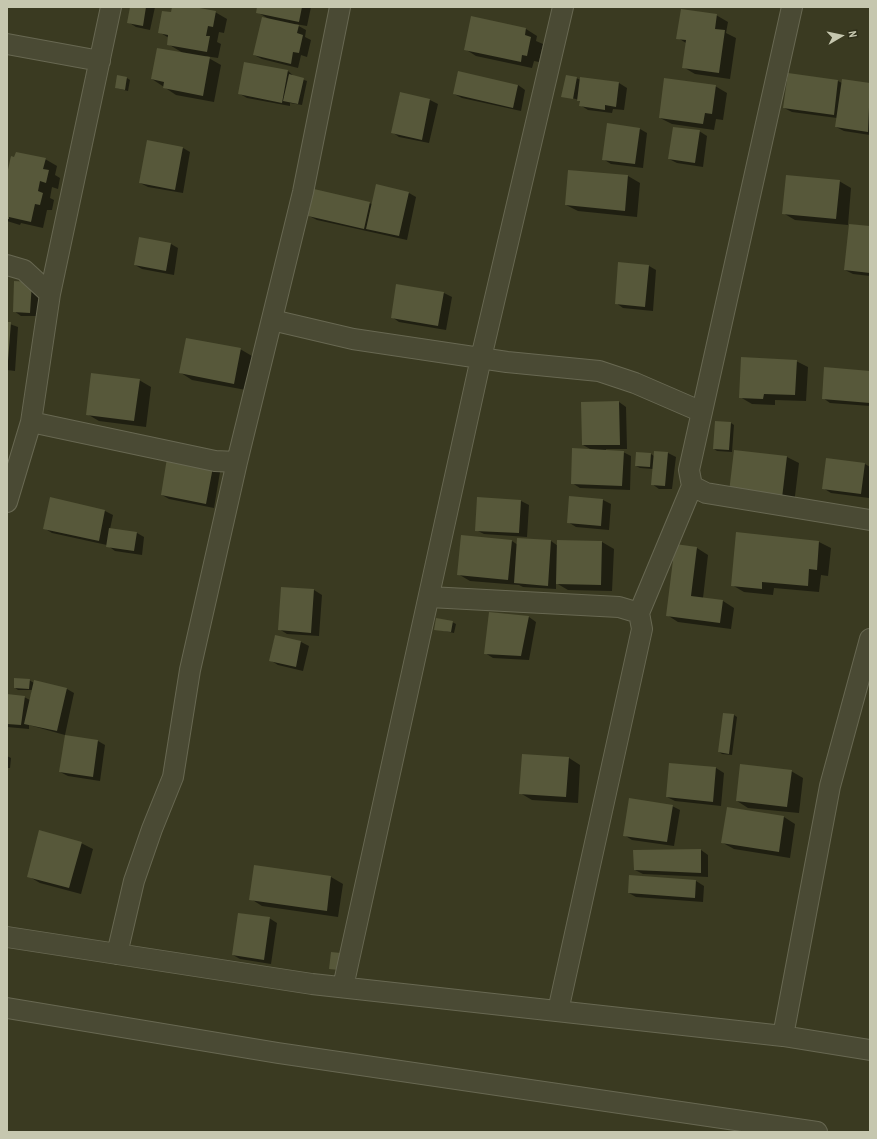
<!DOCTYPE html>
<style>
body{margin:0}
#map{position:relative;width:877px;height:1139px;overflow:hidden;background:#3a3a21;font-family:"Archivo Narrow",sans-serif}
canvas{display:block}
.frame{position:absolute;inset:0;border:8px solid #c6c7af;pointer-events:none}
.north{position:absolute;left:821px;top:16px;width:40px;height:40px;-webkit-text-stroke:3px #2f2f1a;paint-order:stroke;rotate:81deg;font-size:11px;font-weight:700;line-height:16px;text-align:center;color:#c6c7af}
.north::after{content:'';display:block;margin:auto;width:14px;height:18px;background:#c6c7af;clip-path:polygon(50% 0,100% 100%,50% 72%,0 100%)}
</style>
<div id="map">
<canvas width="877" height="1139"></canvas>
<div class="frame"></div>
<div class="north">N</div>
</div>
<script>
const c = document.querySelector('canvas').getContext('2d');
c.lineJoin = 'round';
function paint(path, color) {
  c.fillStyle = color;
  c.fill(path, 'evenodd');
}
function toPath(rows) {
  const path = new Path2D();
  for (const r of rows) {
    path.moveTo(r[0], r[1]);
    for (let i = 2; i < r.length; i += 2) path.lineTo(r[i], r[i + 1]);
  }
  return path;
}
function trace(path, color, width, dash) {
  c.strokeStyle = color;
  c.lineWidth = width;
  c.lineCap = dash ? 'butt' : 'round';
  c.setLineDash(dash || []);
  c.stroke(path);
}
const shadow = toPath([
 [131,7,155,7,150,30,136,27,128,22],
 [173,7,189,7,215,12,227,19,224,33,219,32,217,42,221,44,218,58,205,56,221,65,214,102,176,95,152,79,183,53,168,44,169,38,159,32,172,13],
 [258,7,311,7,307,26,295,24,306,30,305,37,311,40,307,57,301,55,298,68,262,59,254,55,269,19,257,12],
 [716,15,728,22,726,33,736,38,730,79,695,74,683,67,686,43,678,38],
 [526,29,537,36,536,41,543,44,539,62,534,61,532,68,476,56,465,49],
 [288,71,295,77,307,81,302,105,290,103,290,106,247,98,240,94],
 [789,74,838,81,842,83,843,80,870,84,870,135,844,131,836,127,837,118,792,112,784,108],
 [127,78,130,80,128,91,116,88],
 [576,78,581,80,581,78,619,83,627,88,624,110,613,109,612,113,588,110,580,105,581,102,576,99,562,96],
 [518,85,525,90,521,111,462,98,454,94],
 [715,86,727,93,723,120,716,119,714,130,672,124,660,118],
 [400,93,430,100,438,104,429,143,399,137,392,132],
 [640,129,647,133,643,168,611,164,603,159],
 [699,131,707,136,703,167,677,163,669,159],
 [183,148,190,152,183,193,148,187,140,183],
 [45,159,57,166,55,175,60,178,58,189,52,187,50,198,54,200,52,210,47,210,43,228,21,223,20,225,7,221,7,178],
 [569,171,628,176,640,183,637,217,578,211,566,205],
 [839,181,851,188,848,225,795,220,783,213],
 [409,193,416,197,407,240,317,220,309,216,369,203,372,204],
 [870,227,870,276,853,274,845,270],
 [171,244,178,248,174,275,142,269,135,265],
 [649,266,656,270,653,311,623,308,616,303],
 [15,282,39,287,38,316,21,316,14,311],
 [397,285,444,293,452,297,446,330,399,322,392,317],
 [7,323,18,327,15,371,7,370],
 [240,349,252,356,246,390,192,380,181,373],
 [796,361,808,367,806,401,775,400,775,405,752,404,740,397],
 [870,372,870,406,830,403,823,398],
 [139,380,151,387,146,427,99,421,87,414],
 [619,402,626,407,627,449,606,449,606,451,623,452,631,456,630,490,580,488,572,483,592,450,583,445],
 [731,423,734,425,732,452,717,451,714,449],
 [655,452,668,453,676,457,672,489,659,489,652,484,653,469,640,468,636,466,651,454,654,456],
 [787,457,799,463,794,504,742,498],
 [865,464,870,467,869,498,831,493,823,488],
 [212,468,220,472,214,508,169,499,162,495],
 [570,497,603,500,611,504,609,530,576,527,568,522],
 [478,498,521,501,529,505,527,537,484,534,476,530],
 [51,499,105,511,113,515,110,529,137,533,144,537,142,555,115,551,107,545,52,533,44,528],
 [737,533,819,542,831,548,828,576,821,575,819,592,774,588,773,595,744,592,732,585],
 [512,541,518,545,551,541,558,546,558,541,602,542,614,549,612,591,568,590,556,583,556,589,523,587,519,585,470,581,458,574],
 [697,548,708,555,703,598,723,601,734,608,731,629,678,622,667,615],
 [282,588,314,590,322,595,319,636,287,634,279,629],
 [490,613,529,617,536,622,529,660,493,658,485,653],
 [452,622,456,624,454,633,435,629],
 [275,636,301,642,309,646,303,671,278,665,270,660],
 [29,680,34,683,67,689,74,693,65,735,29,725,29,729,7,727,7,695,24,697,30,700,32,690,18,690,15,688],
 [734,715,737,717,732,755,722,754,719,752],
 [98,741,105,745,100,781,68,776,60,772],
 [7,756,11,758,10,768,7,768],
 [569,758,580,765,578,803,532,800,520,793],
 [670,764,716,768,724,773,721,806,675,801,667,797],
 [791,771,803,778,799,813,748,808,737,801],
 [672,806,680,810,674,846,632,840,624,835],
 [784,817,795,824,790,858,734,849,723,843],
 [81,843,93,849,81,894,40,883,28,876],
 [701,850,708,855,708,877,643,874,635,870],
 [255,866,331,877,343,884,338,917,262,906,251,899],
 [630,876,696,881,704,886,703,902,636,897,629,893],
 [269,918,277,923,271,964,240,959,233,955]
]);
const building = toPath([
 [130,7,146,7,143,26,127,23],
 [172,7,194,7,216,11,213,27,208,26,206,36,210,36,207,52,167,45,168,35,158,33,162,11,171,12],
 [257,7,302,7,299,22,256,13],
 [681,9,717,14,715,29,725,30,719,73,682,68,686,40,676,39],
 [471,16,526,28,525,35,531,37,527,56,522,55,521,62,464,50],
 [262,17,299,25,297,33,303,35,299,53,293,52,291,64,253,55],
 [157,48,210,57,203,96,163,88,164,82,151,79],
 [244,62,288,70,282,103,238,94],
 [458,71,518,85,513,108,453,94],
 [788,73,838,80,834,115,783,108],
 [289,74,304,78,298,104,283,101],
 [117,75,127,77,125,90,115,88],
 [566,75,577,77,573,99,561,97],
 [580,77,619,82,616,107,605,105,605,110,579,106,580,101,577,101],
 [664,78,716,85,712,114,705,113,703,124,659,118],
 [842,79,870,83,868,132,835,127],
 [400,92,430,99,422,140,391,133],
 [607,123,640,128,635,164,602,160],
 [673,127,700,130,695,163,668,159],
 [147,140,183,147,175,190,139,183],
 [16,152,46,158,43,169,49,170,46,183,40,181,38,191,43,193,40,205,35,204,31,222,9,217,9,219,7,219,7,174,11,156,14,157],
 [568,170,628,175,625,211,565,205],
 [786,175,840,180,836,219,782,214],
 [376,184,409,192,399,236,366,229],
 [314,189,370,202,364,229,308,216],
 [849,224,870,226,870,273,844,270],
 [139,237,171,243,166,271,134,265],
 [618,262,649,265,645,307,615,304],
 [14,281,32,282,30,313,13,312],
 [396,284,444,292,438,326,391,318],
 [7,322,11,322,8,361,7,361],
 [186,338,241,348,234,384,179,373],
 [741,357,797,360,795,395,764,394,763,399,739,398],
 [824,367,870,371,870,403,822,399],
 [91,373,140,379,134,421,86,415],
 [619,401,620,445,582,445,581,402],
 [715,421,731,422,729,450,713,449],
 [572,448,624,451,622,486,571,484],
 [734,450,787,456,782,498,729,492],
 [654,451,668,452,665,486,651,485],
 [636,452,651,453,650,467,635,466],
 [167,458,213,467,206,504,161,495],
 [826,458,865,463,861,494,822,489],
 [569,496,603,499,601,526,567,523],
 [50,497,105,510,99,541,43,529],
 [477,497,521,500,519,533,475,531],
 [109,528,137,532,134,551,106,547],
 [736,532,819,541,817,570,809,569,808,586,762,582,762,589,731,586],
 [461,535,512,540,508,580,457,575],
 [517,538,551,540,548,586,514,583],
 [557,540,602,541,601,585,556,584],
 [675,544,697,547,691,596,723,600,720,623,666,616],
 [281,587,314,589,311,633,278,630],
 [489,612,529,616,521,656,484,654],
 [436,618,453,621,451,632,434,630],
 [275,635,301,641,296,667,269,661],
 [14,678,30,679,29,689,14,688],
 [34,680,67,688,57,731,24,724],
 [7,694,25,696,21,725,7,724],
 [723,713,734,714,729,754,718,752],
 [65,735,98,740,93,777,59,772],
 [522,754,569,757,566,797,519,794],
 [669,763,716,767,713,802,666,797],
 [740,764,792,770,787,807,736,801],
 [629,798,673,805,667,842,623,836],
 [727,807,784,816,779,852,721,843],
 [39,830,82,842,69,888,27,877],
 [701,849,701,873,634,870,633,850],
 [254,865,331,876,327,911,249,900],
 [629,875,696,880,695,898,628,893],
 [238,913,270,917,264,960,232,955],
 [331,952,341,953,339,970,329,969]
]);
const street = toPath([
 [7,44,100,61],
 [7,265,24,270,50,294],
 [272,320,353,339,507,362,599,371,635,383,702,412],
 [31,422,215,461,237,462],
 [692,486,706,493,870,520],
 [7,502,31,422,50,294,111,7],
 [429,597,619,607,639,613],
 [7,937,312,984,783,1036,870,1050],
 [117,954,134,881,152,829,173,777,190,670,237,462,303,192,340,7],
 [343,987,481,358,563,7],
 [7,1008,278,1053,817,1132],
 [558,1011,642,629,639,613,692,486,689,470,792,7],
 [783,1036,830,786,870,639]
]);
paint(shadow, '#0007');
paint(building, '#57583a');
trace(street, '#686852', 22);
trace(street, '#4a4a34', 20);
</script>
